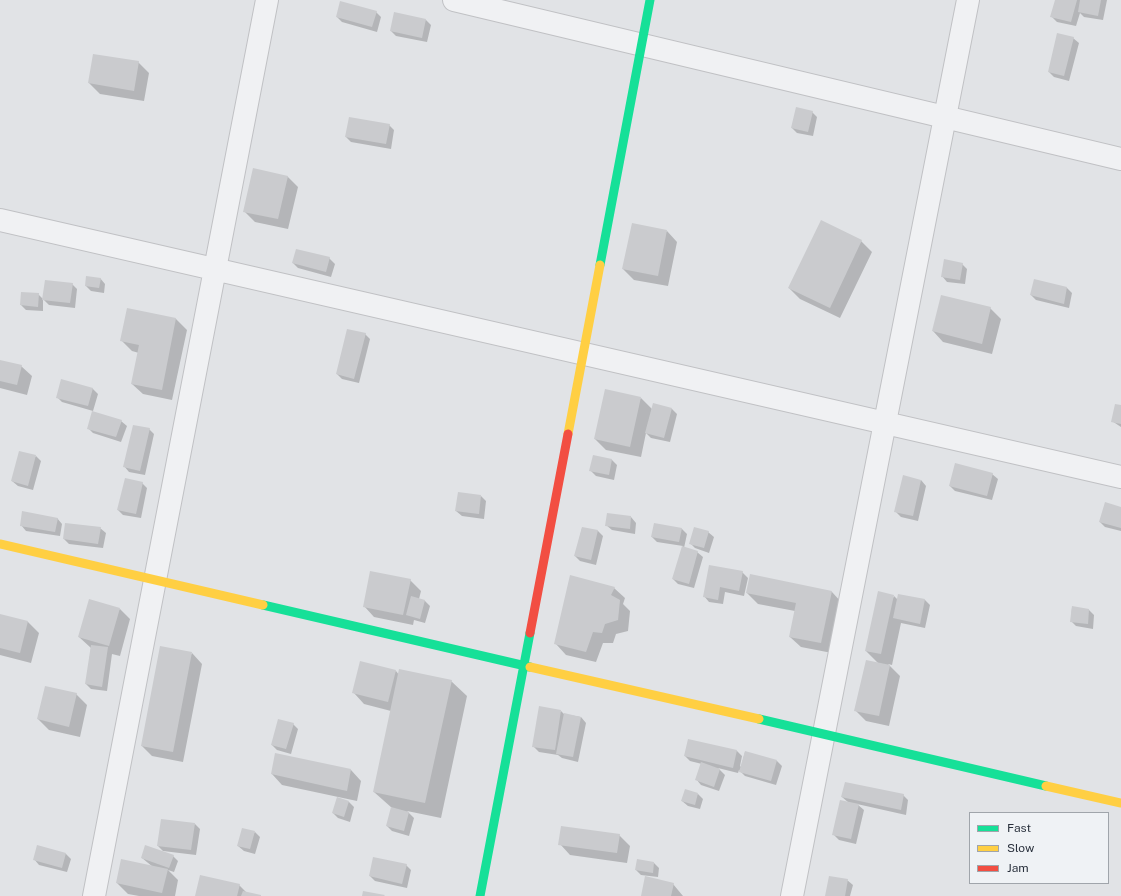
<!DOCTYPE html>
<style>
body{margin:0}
#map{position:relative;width:1121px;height:896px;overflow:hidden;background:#e1e3e6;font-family:"Public Sans",sans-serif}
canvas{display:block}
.legend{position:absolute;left:969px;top:812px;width:140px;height:72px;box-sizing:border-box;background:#eff2f5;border:1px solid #a0a5ab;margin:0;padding:5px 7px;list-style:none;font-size:12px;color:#2a313d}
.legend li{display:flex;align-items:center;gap:8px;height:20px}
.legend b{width:20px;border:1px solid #a0a5ab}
</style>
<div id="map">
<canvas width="1121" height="896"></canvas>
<ul class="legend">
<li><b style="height:5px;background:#16e098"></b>Fast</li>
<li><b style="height:5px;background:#ffcf43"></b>Slow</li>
<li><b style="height:5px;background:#f24e42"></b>Jam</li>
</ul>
</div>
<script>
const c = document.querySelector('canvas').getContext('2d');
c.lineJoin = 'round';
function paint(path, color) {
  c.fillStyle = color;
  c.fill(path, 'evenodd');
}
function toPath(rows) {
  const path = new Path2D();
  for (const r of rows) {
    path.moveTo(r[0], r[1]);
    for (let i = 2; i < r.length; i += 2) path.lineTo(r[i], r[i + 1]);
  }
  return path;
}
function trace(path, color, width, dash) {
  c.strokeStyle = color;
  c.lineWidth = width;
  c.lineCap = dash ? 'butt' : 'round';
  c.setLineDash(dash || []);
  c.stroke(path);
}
const shadow = toPath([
 [1056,0,1107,0,1103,20,1084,17,1080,13,1076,26,1057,22,1051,16],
 [376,12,381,17,377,32,342,22,337,17],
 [426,20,431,25,427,42,396,36,391,31],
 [1073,38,1079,43,1069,81,1054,77,1049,72],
 [138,62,149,73,144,101,100,94,89,83],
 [812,112,817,117,813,136,797,133,792,128],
 [389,125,394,130,391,149,351,142,346,137],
 [287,176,298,187,288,229,255,222,245,212],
 [667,231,677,242,668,286,634,280,623,269],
 [861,241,872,252,840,318,800,299,789,288],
 [329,258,335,264,331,277,298,268,293,263],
 [962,264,967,269,965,284,947,282,942,276],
 [100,278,105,284,104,293,91,291,86,286],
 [1035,280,1067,288,1072,293,1069,308,1036,300,1031,295],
 [72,284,77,289,75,308,49,305,43,299],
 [38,294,43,299,43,311,26,310,21,305],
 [990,308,1001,319,992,354,943,342,933,331],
 [128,309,176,319,187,330,172,400,143,394,132,384,139,353,132,351,122,341],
 [365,334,370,339,359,383,342,379,337,374],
 [0,361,21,366,32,376,27,395,0,388],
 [92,388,98,394,93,411,62,402,57,397],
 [641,398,652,409,672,409,677,414,670,442,651,438,646,433,641,457,606,450,595,439],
 [1121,406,1121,427,1112,421],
 [121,421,127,426,121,442,93,433,88,428],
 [149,429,154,434,145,475,129,472,124,466],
 [36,456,41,461,33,490,18,486,12,481],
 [594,456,612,460,617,465,614,480,596,476,591,471],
 [992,474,998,479,992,500,955,491,950,486],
 [921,480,926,486,918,521,901,517,896,512],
 [142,483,147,488,141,518,123,515,118,510],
 [481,496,486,501,484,519,462,516,456,511],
 [1121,508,1121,531,1105,527,1100,522],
 [608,514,631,517,636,523,635,534,612,530,606,525],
 [57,518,62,524,60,536,26,531,21,525],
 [100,528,106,533,103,548,69,544,64,539],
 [582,528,598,531,603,536,596,565,580,561,575,556],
 [682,529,687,534,684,548,697,552,703,557,694,588,678,584,673,579,683,546,657,542,652,537],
 [708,532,714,537,709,553,695,548,690,543],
 [742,572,748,578,744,596,725,592,723,604,709,602,704,596],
 [410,580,421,591,419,599,425,601,430,606,425,623,414,620,413,625,374,617,364,606],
 [614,588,625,598,623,604,630,611,628,631,616,634,613,643,603,643,596,662,566,655,556,644],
 [832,592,842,603,832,653,801,647,790,637,795,611,758,604,747,593],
 [894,596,898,600,925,600,930,605,925,628,901,623,892,665,888,664,900,676,889,726,866,721,855,710,878,663,866,651],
 [1072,607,1089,610,1094,615,1093,629,1076,626,1071,621],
 [120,609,130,619,120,656,112,654,107,691,91,689,86,684,91,648,79,637],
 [0,615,28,622,39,633,31,663,0,655],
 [192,653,202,664,183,762,152,756,142,746],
 [396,671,399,675,451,681,467,696,441,818,407,811,414,818,409,836,392,831,387,826,392,808,374,792,391,711,364,704,354,693],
 [76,694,87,705,80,737,49,730,38,719],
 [561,711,564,714,581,717,586,723,578,762,562,758,558,755,539,752,533,746],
 [293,724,298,729,291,754,277,750,272,745],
 [737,751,742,756,740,766,741,767,745,752,777,761,782,766,776,785,745,776,739,770,738,773,718,768,725,775,719,791,701,785,696,779,702,764,690,761,685,756],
 [351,770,361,781,357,801,282,785,272,774],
 [698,794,703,799,700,809,688,806,682,801],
 [903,795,908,800,906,815,857,804,864,810,856,844,839,840,834,835,849,803,842,797],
 [337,799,349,802,354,807,350,822,338,818,333,813],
 [195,824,200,829,196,855,163,851,158,846],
 [255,832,260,837,255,854,244,851,238,846],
 [619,835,630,846,627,863,570,855,560,844],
 [38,846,66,854,71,859,67,872,39,865,34,859],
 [173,856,178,861,174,872,168,870,178,880,175,896,139,896,128,894,117,883,153,867,142,858],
 [654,863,659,868,658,877,641,875,636,870],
 [406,865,411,870,407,888,375,881,370,876],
 [847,880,853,885,850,896,826,896],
 [673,884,683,896,642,896],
 [239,885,247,893,260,896,196,896]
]);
const building = toPath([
 [1055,0,1077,0,1071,22,1050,17],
 [1080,0,1101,0,1098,16,1078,12],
 [340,1,377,11,372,27,336,17],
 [394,12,426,19,422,38,390,31],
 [1057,33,1074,37,1064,76,1048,72],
 [93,54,139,61,134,91,88,83],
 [796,107,813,111,808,132,791,128],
 [349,117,390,124,386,144,345,137],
 [253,168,288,176,278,219,243,212],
 [821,220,862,240,830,308,788,288],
 [632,223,667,230,658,276,622,269],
 [296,249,330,257,326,272,292,263],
 [944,259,963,263,960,280,941,277],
 [86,276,101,278,99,288,85,286],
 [1034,279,1067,287,1064,304,1030,295],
 [45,280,73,283,70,303,42,300],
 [21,292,39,293,38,307,20,305],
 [941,295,991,307,982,344,932,331],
 [127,308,176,318,162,390,131,384,139,345,120,341],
 [347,329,366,333,354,379,336,374],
 [0,360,22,365,17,385,0,381],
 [61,379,93,388,88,406,56,398],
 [605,389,641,397,630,447,594,439],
 [653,403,672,408,664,438,645,433],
 [1115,404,1121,405,1121,424,1111,422],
 [92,411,122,420,116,437,87,429],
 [133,425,150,428,140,471,123,467],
 [19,451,36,455,28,486,11,481],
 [593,455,612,459,609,475,589,471],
 [955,463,993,473,987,496,949,486],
 [903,475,921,480,913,516,894,512],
 [125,478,143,482,136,514,117,510],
 [458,492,481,495,479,514,455,511],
 [1105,502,1121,507,1121,528,1099,522],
 [22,511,58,518,55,532,20,526],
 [607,513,631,516,630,529,605,526],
 [65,523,101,527,98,544,63,539],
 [654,523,682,528,679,542,651,537],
 [582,527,598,530,591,560,574,556],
 [694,527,709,531,704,548,689,544],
 [682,546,698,551,689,584,672,579],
 [709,565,743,571,739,591,720,587,718,600,703,597],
 [370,571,411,579,403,615,363,607],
 [750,574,832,591,821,643,789,637,796,603,746,593],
 [570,575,615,587,611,595,620,600,618,620,605,624,602,633,593,632,586,652,554,644],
 [878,591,894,595,881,654,865,651],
 [898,594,925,599,920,624,893,618],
 [411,596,425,600,420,619,406,615],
 [89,599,120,608,109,646,78,637],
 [1072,606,1089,609,1088,624,1070,622],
 [0,614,28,621,20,653,0,648],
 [91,645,108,647,102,687,85,684],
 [160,646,192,652,173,752,141,746],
 [866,660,890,665,879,716,854,711],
 [360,661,396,670,388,702,352,693],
 [399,669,452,680,425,803,373,792],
 [45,686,77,693,69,727,37,719],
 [539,706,561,710,555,750,532,747],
 [564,713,581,717,573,757,556,754],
 [278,719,294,723,286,749,271,745],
 [688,739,737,750,733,768,684,756],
 [745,751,777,760,771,781,739,772],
 [275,753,351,769,347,791,271,774],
 [701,762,720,769,714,787,695,780],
 [845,782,904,794,901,810,841,797],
 [685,789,698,793,695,805,681,801],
 [337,797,349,801,344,817,332,813],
 [840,800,859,804,851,839,832,835],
 [391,807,409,812,404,831,386,826],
 [161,819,195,823,191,850,157,846],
 [561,826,620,834,617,853,558,845],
 [242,828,255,831,250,849,237,846],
 [37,845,66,853,62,868,33,860],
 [145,845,174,855,169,868,141,858],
 [373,857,407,864,402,884,369,876],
 [121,859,168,869,162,893,116,883],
 [637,859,654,862,653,873,635,870],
 [200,875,240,884,237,896,195,896],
 [645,876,674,883,671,896,641,896],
 [829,876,848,879,845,896,825,896],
 [243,891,261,895,261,896,241,896],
 [363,891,385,895,384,896,362,896]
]);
const street = toPath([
 [454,0,1121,159],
 [0,220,1121,477],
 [94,896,267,0],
 [792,896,968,0]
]);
const fast = toPath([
 [600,265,650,0],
 [263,605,530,667],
 [759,719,1046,786],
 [480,896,530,633]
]);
const slow = toPath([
 [568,434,600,265],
 [0,544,263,605],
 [530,667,759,719],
 [1046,786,1121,803]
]);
const jam = toPath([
 [530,633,568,434]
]);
paint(shadow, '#0003');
paint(building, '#cacbce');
trace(street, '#c0c1c4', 24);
trace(street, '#f0f1f3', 22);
trace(fast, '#16e098', 9);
trace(slow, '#ffcf43', 9);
trace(jam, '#f24e42', 9);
</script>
